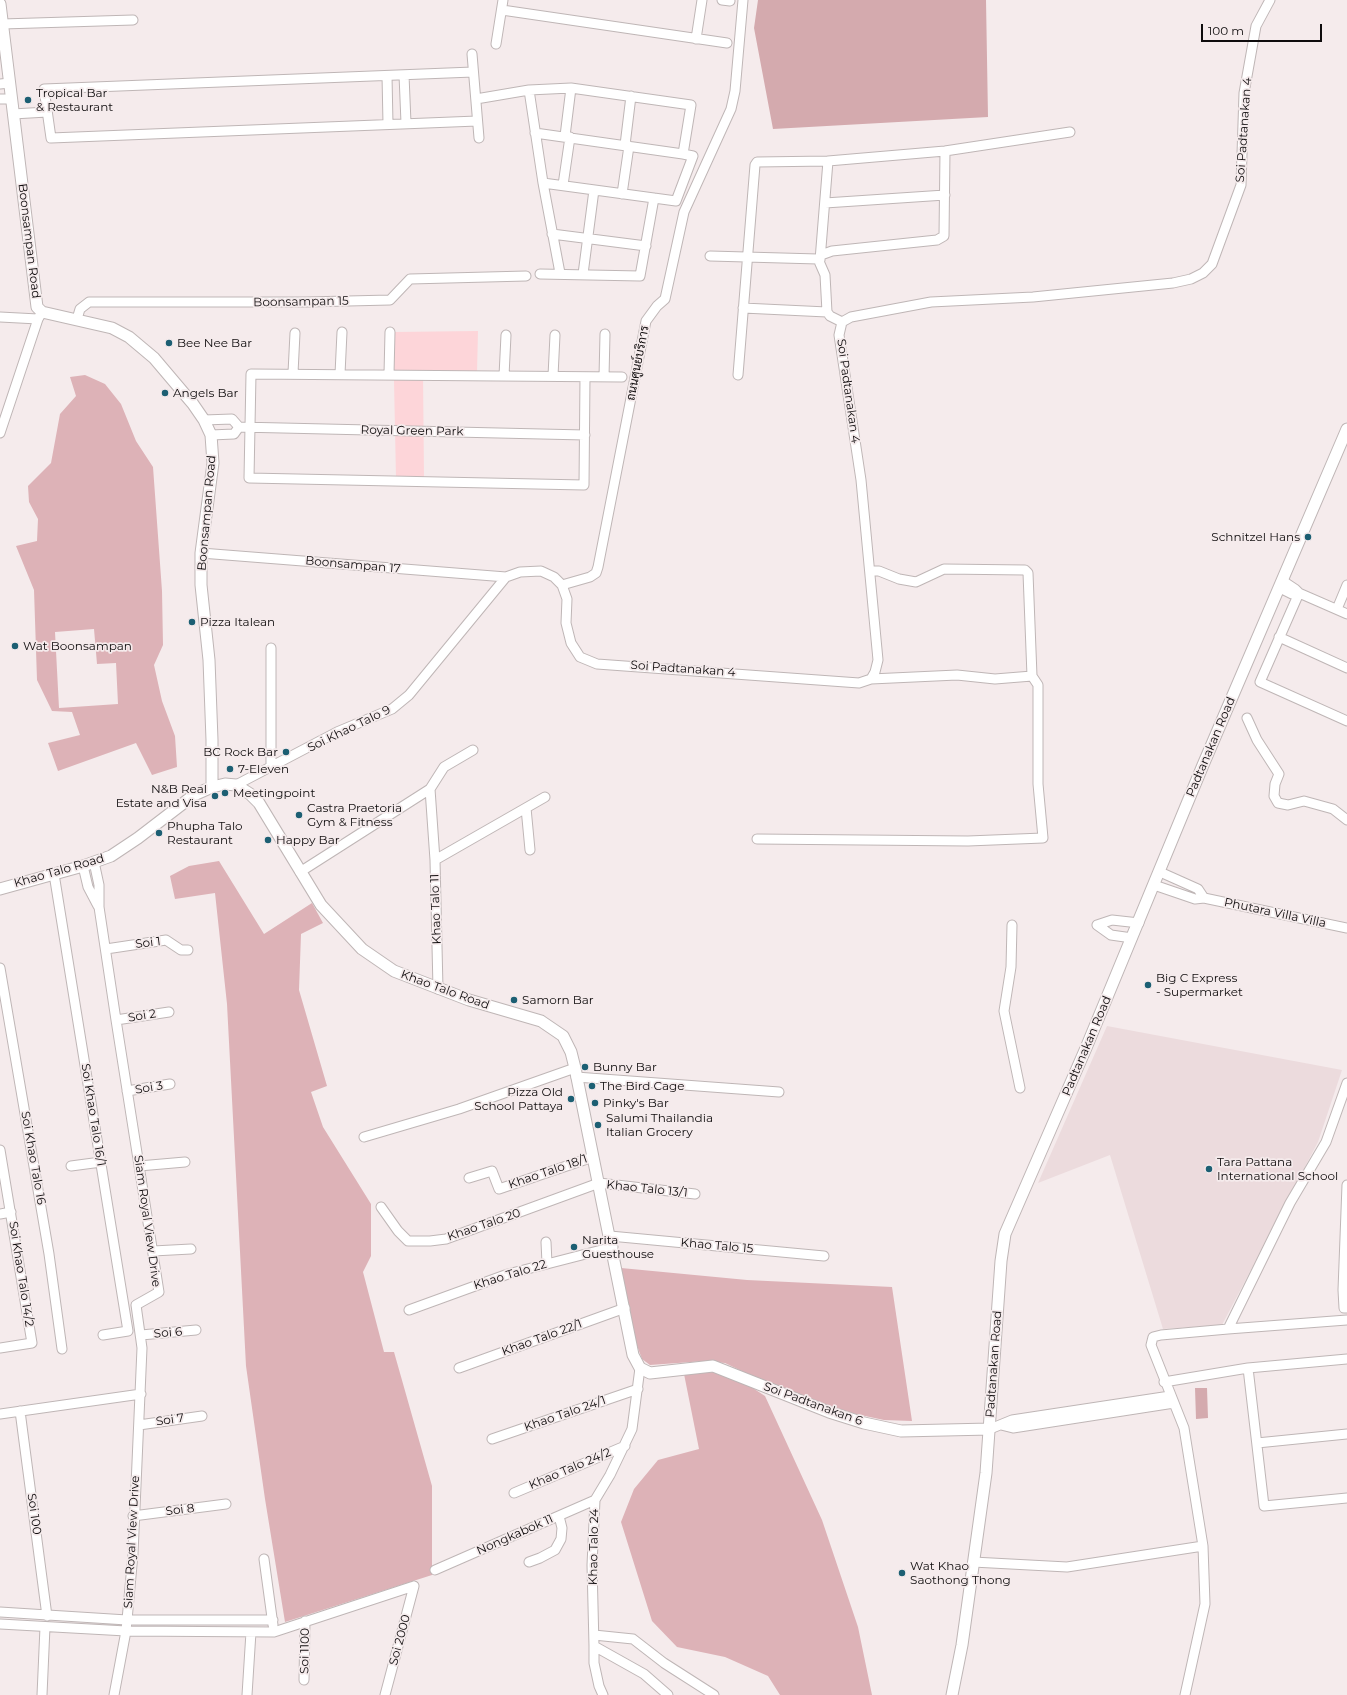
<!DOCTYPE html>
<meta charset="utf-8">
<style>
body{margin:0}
#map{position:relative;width:1347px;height:1695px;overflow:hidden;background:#f5ebec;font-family:Montserrat,sans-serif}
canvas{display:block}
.scale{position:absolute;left:1201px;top:24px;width:121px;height:18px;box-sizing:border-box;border:2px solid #0f0c0d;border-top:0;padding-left:5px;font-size:12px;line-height:14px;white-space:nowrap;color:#0f0c0d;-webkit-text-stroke:3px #f5ebec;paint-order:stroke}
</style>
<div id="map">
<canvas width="1347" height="1695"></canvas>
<div class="scale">100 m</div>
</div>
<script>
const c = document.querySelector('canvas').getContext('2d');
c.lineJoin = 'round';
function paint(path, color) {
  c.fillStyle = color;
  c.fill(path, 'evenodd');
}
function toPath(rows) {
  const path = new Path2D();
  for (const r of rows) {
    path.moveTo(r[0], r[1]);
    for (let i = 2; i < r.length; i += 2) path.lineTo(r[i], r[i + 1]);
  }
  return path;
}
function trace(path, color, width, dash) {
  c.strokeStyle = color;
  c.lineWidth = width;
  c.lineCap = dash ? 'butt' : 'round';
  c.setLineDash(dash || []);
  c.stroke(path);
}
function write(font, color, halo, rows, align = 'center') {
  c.font = font + ' Montserrat,Sarabun,sans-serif';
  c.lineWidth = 3.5;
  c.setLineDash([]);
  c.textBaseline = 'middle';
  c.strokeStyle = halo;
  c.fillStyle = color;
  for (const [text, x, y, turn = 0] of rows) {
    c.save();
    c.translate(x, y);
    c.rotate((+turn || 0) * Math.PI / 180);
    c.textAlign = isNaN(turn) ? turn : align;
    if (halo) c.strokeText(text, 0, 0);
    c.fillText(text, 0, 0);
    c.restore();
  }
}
const built = toPath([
 [1107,1026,1342,1070,1318,1142,1222,1325,1163,1329,1110,1155,1038,1183]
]);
const green = toPath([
 [478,331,477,373,423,373,424,478,396,478,393,332]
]);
const forest = toPath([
 [85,375,105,384,121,404,136,441,153,467,162,591,163,645,154,665,162,701,175,736,177,767,152,775,136,743,58,771,48,743,80,735,72,712,52,711,37,680,34,590,16,546,37,541,38,519,29,502,28,486,51,463,60,414,76,396,70,377],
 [94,629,97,664,116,663,118,704,59,708,55,632],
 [219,861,264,934,312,903,323,923,301,934,299,990,327,1086,311,1092,323,1127,371,1204,371,1256,363,1272,384,1352,394,1352,432,1486,432,1575,285,1622,265,1499,246,1366,227,1004,215,893,175,899,170,876,189,866],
 [621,1268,747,1280,892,1287,912,1421,884,1420,851,1413,773,1386,725,1363,705,1361,650,1365,642,1359,636,1343],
 [714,1372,745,1383,765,1396,822,1520,858,1627,872,1695,780,1695,768,1676,725,1657,677,1647,652,1621,621,1522,634,1489,658,1460,699,1449,684,1374]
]);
const water = toPath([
 [758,0,986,0,988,117,773,129,754,28],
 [1195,1388,1207,1388,1208,1418,1196,1419]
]);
const minor = toPath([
 [722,0,730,1],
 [502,10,727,43],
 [2,24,133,20],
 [696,39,702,0],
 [496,44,503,0],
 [472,54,479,138],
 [473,72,44,89,51,138,477,121],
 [404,75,406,123],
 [387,76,388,124],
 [0,84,10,83],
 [529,90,543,183,560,273],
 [0,99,11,99],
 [476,99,529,90,571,88,691,105,683,154,693,156,676,201,543,183],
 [13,114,47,112],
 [535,133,683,154],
 [565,136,571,88],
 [625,145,631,96],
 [828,161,945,151,1070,132],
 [563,185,570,137],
 [622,194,629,146],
 [825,203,945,195],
 [552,234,646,246],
 [821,255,832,251,937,240,944,236,945,151],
 [710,256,818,259,825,275,827,312,830,316,842,322],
 [540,274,640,276,654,198],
 [583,274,594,190],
 [743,308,827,312],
 [0,317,38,319],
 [77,319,80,309,89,302,306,302,390,300,410,279,526,276],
 [293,373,295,333],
 [340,374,342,332],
 [389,374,390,332],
 [738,375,755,165,757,162,828,161,820,260],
 [504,376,506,335],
 [553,376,555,335],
 [585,377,584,485,249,478,251,374,622,377],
 [604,377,605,334],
 [204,420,232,419,239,427],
 [239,427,585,435],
 [0,433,38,319,42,312],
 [211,435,234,434,239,427],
 [201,553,506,577,520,572,541,571,554,577,562,585,567,599,566,623,571,643,580,657,597,664,859,683,871,679,875,672,878,660,861,480,839,335,842,322,851,317,931,302,1033,297,1173,283,1191,279,1203,273,1212,264,1241,185,1244,93,1256,26,1270,0],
 [870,571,879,571,899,579,916,582,944,569,1025,570,1028,573,1032,676],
 [562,585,590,577,596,573,598,567,646,321,657,306,665,299,684,212,731,109,735,91,743,0],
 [1280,588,1292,594,1299,593,1295,589,1283,581],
 [1337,609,1347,585],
 [1347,614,1299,593,1260,682,1347,721],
 [1279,637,1347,668],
 [271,648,271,767],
 [1247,718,1257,740,1279,774,1275,784,1274,796,1278,803,1288,805,1304,801,1333,809,1347,820],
 [236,785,337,732,392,709,409,695,506,577],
 [526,808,530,850],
 [757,839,968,841,1043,838,1038,784,1038,685,1032,676,995,679,957,675,871,679],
 [435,860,545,797],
 [94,862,99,885,99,907,116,1020,159,1292,136,1305,142,1348,133,1554,126,1631,114,1695],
 [83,866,88,887,98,906],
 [300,872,430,789],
 [1160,872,1198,889,1204,898],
 [54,874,128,1331,103,1335],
 [1154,885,1195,899,1204,898,1347,928],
 [1012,925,1011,967,1004,1011,1020,1088],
 [1097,925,1112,920,1139,923],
 [1097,925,1111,935,1132,938],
 [106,949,166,940,181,950,188,950],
 [0,968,49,1254,62,1349],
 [438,989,435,860,430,789,444,767,473,750],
 [116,1020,169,1012],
 [576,1077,779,1092],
 [127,1091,170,1084],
 [364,1137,459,1109,575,1068],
 [0,1150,32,1343,0,1348],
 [71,1166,101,1162],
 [139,1166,185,1162],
 [469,1178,492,1171,499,1189,593,1157],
 [1347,1185,1343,1290,1344,1308,1347,1308],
 [381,1207,398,1231,408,1241,430,1241,446,1239,599,1183,695,1194],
 [0,1214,11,1212],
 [610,1236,824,1256],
 [546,1242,547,1263],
 [153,1251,191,1249],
 [409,1310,508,1274,613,1247],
 [1228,1329,1347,1320],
 [141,1335,196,1330],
 [459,1368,625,1308],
 [640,1368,632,1429,610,1475,595,1500,592,1565,594,1646,644,1674,668,1695],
 [1248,1368,1264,1506,1347,1498],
 [1164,1382,1248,1368,1347,1359],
 [20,1411,47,1616],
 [0,1414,141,1394],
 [139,1425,202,1416],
 [1001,1425,1013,1428,1174,1403],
 [990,1429,1012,1420,1170,1396],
 [492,1439,638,1389],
 [1257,1443,1347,1434],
 [514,1493,625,1446],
 [133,1516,226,1504],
 [264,1559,273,1625],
 [529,1562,540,1558,555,1550,561,1539,562,1528,559,1516],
 [973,1562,1067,1567,1203,1546],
 [435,1570,595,1500],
 [0,1612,127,1620,273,1620],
 [0,1624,126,1631,274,1632,414,1586],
 [594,1635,633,1639,664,1663,714,1695],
 [594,1646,594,1663,599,1686,603,1695],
 [304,1680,305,1621],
 [42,1695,45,1627],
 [247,1695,251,1632],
 [385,1695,414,1586],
 [1185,1695,1205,1604,1203,1546,1184,1428,1151,1345,1153,1337,1161,1335,1228,1329,1290,1203,1326,1142,1347,1083]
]);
const tertiary = toPath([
 [0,4,37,307,42,312,112,328,129,337,154,358,193,404,204,420,211,435,213,463,201,553,201,585,209,660,212,740,212,787],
 [0,889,83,866,111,856,138,838,194,795,212,787,225,784,236,785,250,794,259,803,321,905,362,949,394,971,469,1000,541,1021,563,1036,571,1052,575,1068,633,1355,640,1368,650,1373,713,1366,829,1412,864,1423,901,1431,990,1429],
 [952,1695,962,1645,986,1473,1001,1261,1005,1234,1086,1048,1203,765,1347,429]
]);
const markers = [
 [28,100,4,"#1c5f73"],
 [169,343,4,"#1c5f73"],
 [165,393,4,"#1c5f73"],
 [1308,537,4,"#1c5f73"],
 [192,622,4,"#1c5f73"],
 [15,646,4,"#1c5f73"],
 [286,752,4,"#1c5f73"],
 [230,769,4,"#1c5f73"],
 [225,793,4,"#1c5f73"],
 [215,796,4,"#1c5f73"],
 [299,815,4,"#1c5f73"],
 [159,833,4,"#1c5f73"],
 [268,840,4,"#1c5f73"],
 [1148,985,4,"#1c5f73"],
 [514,1000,4,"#1c5f73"],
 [585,1067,4,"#1c5f73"],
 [592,1086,4,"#1c5f73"],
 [571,1099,4,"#1c5f73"],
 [595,1103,4,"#1c5f73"],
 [598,1125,4,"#1c5f73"],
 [1209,1169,4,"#1c5f73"],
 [574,1247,4,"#1c5f73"],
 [902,1573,4,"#1c5f73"]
];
const poiNames = [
 ["Tropical Bar",36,93],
 ["& Restaurant",36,107],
 ["Bee Nee Bar",177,343],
 ["Angels Bar",173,393],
 ["Schnitzel Hans",1300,537,"right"],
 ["Pizza Italean",200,622],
 ["Wat Boonsampan",23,646],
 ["BC Rock Bar",278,752,"right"],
 ["7-Eleven",238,769],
 ["N&B Real",207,789,"right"],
 ["Estate and Visa",207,803,"right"],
 ["Meetingpoint",233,793],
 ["Castra Praetoria",307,808],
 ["Gym & Fitness",307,822],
 ["Phupha Talo",167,826],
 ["Restaurant",167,840],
 ["Happy Bar",276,840],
 ["Big C Express",1156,978],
 ["- Supermarket",1156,992],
 ["Samorn Bar",522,1000],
 ["Bunny Bar",593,1067],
 ["The Bird Cage",600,1086],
 ["Pizza Old",563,1092,"right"],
 ["School Pattaya",563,1106,"right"],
 ["Pinky's Bar",603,1103],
 ["Salumi Thailandia",606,1118],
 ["Italian Grocery",606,1132],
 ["Tara Pattana",1217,1162],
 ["International School",1217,1176],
 ["Narita",582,1240],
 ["Guesthouse",582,1254],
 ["Wat Khao",910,1566],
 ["Saothong Thong",910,1580]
];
const streetNames = [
 ["Soi Padtanakan 4",1244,130,-86],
 ["Boonsampan Road",29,241,83],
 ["Boonsampan 15",301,302,-1],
 ["ถนนศูนย์บริการ",638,363,-79],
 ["Soi Padtanakan 4",848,391,82],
 ["Royal Green Park",412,431,1],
 ["Boonsampan Road",207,513,-85],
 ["Boonsampan 17",353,565,5],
 ["Soi Padtanakan 4",683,669,4],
 ["Soi Khao Talo 9",349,729,-26],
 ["Padtanakan Road",1211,747,-67],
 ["Khao Talo Road",59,871,-16],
 ["Khao Talo 11",436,909,-92],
 ["Phutara Villa Villa",1275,913,12],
 ["Soi 1",148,943,-7],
 ["Khao Talo Road",445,990,20],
 ["Soi 2",142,1016,-9],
 ["Padtanakan Road",1087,1046,-67],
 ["Soi 3",149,1088,-9],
 ["Soi Khao Talo 16/1",93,1115,81],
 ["Soi Khao Talo 16",33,1158,80],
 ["Khao Talo 18/1",548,1172,-19],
 ["Khao Talo 13/1",647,1189,6],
 ["Siam Royal View Drive",147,1221,82],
 ["Khao Talo 20",484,1225,-19],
 ["Khao Talo 15",717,1246,5],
 ["Soi Khao Talo 14/2",21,1274,81],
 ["Khao Talo 22",510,1275,-17],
 ["Soi 6",168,1333,-5],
 ["Khao Talo 22/1",542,1338,-20],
 ["Padtanakan Road",994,1364,-86],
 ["Soi Padtanakan 6",813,1404,20],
 ["Khao Talo 24/1",565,1414,-19],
 ["Soi 7",170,1420,-8],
 ["Khao Talo 24/2",570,1469,-23],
 ["Soi 8",180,1510,-7],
 ["Soi 100",34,1514,82],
 ["Nongkabok 11",515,1535,-24],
 ["Siam Royal View Drive",132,1542,-87],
 ["Khao Talo 24",594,1547,-89],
 ["Soi 2000",400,1640,-75],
 ["Soi 1100",305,1651,-89]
];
paint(built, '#ecdbdd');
paint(green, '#fdd5d9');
paint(forest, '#ddb2b7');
paint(water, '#d4aaae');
trace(minor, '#bfb6b6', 11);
trace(tertiary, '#bfb6b6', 13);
trace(minor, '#fff', 9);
trace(tertiary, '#fff', 11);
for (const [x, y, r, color] of markers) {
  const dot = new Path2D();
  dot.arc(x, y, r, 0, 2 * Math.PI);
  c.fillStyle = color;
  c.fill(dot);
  trace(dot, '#f5ebec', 1.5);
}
write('12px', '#0f0c0d', '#f5ebec', poiNames, 'left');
write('12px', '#0f0c0d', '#f5ebec', streetNames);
</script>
